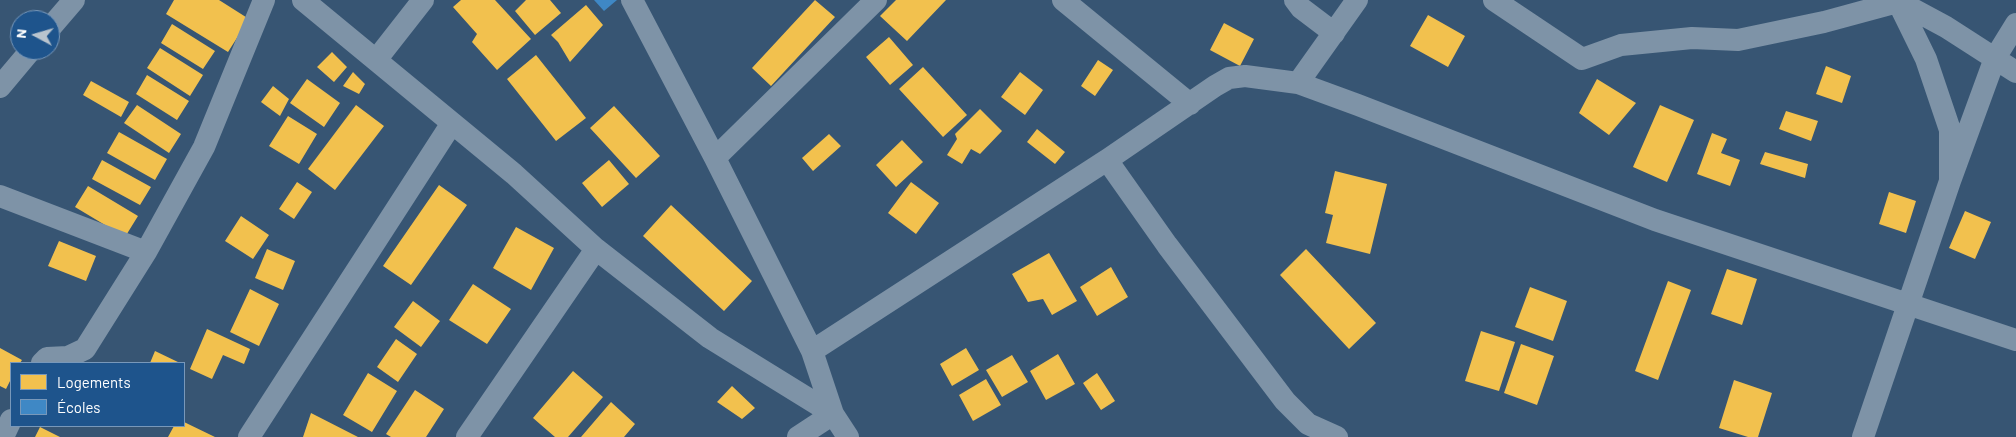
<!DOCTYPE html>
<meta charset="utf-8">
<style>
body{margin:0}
#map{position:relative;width:2016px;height:437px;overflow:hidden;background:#375573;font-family:Barlow,sans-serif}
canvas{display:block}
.legend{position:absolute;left:10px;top:362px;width:175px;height:65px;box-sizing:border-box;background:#1e548c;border:1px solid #7898ba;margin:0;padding:6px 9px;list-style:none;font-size:15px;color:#fff}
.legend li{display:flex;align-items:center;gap:10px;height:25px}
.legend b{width:25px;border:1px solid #7898ba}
.north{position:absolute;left:10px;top:10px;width:50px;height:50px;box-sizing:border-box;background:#1e548c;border:1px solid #7898ba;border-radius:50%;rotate:276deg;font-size:14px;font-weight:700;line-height:20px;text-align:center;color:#fff}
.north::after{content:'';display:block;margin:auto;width:18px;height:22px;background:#b9c4ce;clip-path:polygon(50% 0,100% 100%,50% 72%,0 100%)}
</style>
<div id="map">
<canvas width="2016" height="437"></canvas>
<ul class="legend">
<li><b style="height:14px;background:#f2c14e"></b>Logements</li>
<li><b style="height:14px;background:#3f88c5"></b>Écoles</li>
</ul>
<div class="north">N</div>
</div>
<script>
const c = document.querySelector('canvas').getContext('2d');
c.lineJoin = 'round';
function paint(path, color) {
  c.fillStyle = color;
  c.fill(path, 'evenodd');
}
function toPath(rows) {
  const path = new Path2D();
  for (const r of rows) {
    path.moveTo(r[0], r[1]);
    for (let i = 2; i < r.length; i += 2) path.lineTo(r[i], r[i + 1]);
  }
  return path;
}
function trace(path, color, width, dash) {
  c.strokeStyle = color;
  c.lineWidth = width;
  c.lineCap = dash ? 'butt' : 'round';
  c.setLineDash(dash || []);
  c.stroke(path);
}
const homes = toPath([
 [174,0,219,0,249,19,228,52,166,14],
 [461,0,495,0,531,39,497,70,472,42,477,34,453,7],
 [526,0,550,0,561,13,535,35,515,11],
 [815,0,835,17,771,86,752,68],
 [896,0,946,0,907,41,880,16],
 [586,5,603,25,570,62,558,42,551,35],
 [1428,15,1465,36,1448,67,1410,46],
 [1224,23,1254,39,1240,66,1210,50],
 [172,24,215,51,203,69,161,43],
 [889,37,913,65,890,85,866,57],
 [160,48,203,75,190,96,147,68],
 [332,52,347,67,334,82,317,67],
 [536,55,586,118,556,141,507,79],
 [1098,60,1113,70,1095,96,1081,86],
 [1826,66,1851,76,1842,103,1816,94],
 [923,67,967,115,943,137,899,89],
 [353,72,365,84,359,94,343,86],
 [1020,72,1043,90,1025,115,1001,97],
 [147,75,189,101,177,120,136,94],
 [307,79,340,103,324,127,290,103],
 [1597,79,1636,103,1609,135,1579,113],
 [91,81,129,102,121,117,83,95],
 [273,86,289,99,280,116,261,102],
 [137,105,181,134,169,153,124,123],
 [356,105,384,126,335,190,308,169],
 [1660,105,1694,120,1667,182,1633,167],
 [614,106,660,156,636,178,590,128],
 [980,109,1002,131,980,154,971,149,962,164,947,155,957,139,955,134],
 [1786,111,1818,121,1811,141,1779,129],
 [288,116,317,134,299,164,269,146],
 [1037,129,1065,152,1055,164,1027,142],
 [119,132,167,159,155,180,107,153],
 [1712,133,1727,139,1721,153,1740,160,1730,186,1697,174],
 [829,134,841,146,813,171,802,158],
 [902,140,923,162,896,187,876,165],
 [1765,152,1808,164,1805,178,1760,164],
 [102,160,151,187,140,205,92,179],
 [609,160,629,184,602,207,582,183],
 [1335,171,1387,184,1370,254,1326,243,1333,215,1325,213],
 [297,182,312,192,294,219,279,209],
 [911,182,939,203,916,234,888,213],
 [439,185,467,205,411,285,383,266],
 [88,186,138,216,125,237,75,207],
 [1889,192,1916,201,1906,233,1879,224],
 [671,205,752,281,724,311,643,236],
 [1965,211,1991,222,1975,259,1949,248],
 [241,216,269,235,253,259,225,241],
 [516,227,554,248,531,290,493,268],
 [59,241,96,256,86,281,48,266],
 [267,249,295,261,283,290,255,278],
 [1306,249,1376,323,1349,349,1280,275],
 [1049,253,1077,301,1052,315,1043,299,1028,302,1012,274],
 [1111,267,1128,297,1097,316,1080,287],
 [1727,269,1757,279,1742,325,1711,314],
 [1668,281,1691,290,1658,380,1635,371],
 [473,284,511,309,487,344,449,320],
 [1530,287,1567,301,1553,341,1515,327],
 [250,289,279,304,259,346,230,332],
 [413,301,440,321,421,347,394,327],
 [207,329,250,349,244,364,223,355,212,379,190,369],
 [1481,331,1515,342,1499,391,1465,381],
 [396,339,417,354,398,382,377,367],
 [1521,344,1554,356,1537,405,1504,393],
 [0,348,22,360,20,363,11,363,11,379,6,389,0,386],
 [966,348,979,370,952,386,940,364],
 [155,351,180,363,150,363],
 [1058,354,1075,384,1046,400,1030,371],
 [1012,355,1028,382,1002,397,986,370],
 [573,371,603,397,568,437,555,437,533,418],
 [368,373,397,391,372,432,343,415],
 [1097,373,1115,401,1101,410,1083,383],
 [986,379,1001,405,973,421,959,395],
 [1734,380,1772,393,1758,437,1748,437,1719,428],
 [732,386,755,408,742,419,717,402],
 [415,390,444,409,426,437,391,437,386,434],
 [611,402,635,424,624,437,581,437],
 [311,413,358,437,303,437],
 [184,422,215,437,168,437,174,426,184,426],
 [40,427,60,437,35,437]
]);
const schools = toPath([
 [594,0,617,0,604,11]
]);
const minor = toPath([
 [303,0,514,174,596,249,710,338,833,414,798,437],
 [632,0,715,158,812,351,833,414,848,437],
 [1063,0,1190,104],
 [1295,0,1301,8,1334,33],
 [1494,0,1582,59,1621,45,1692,38,1738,40,1824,22,1898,2,1926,59,1950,130,1950,181],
 [1896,0,1946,27,2016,72],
 [50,28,74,0],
 [376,60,423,0],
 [1298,83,1357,0],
 [0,87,31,50],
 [715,158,876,0],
 [1107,160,1167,245,1285,401,1308,424,1337,437],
 [0,196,146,252],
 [812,351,1107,160,1215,86,1229,78,1245,76,1298,83,1358,105,1655,220,2016,340],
 [42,363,47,358,68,357,85,349,146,252,204,147,264,0],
 [3,437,11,420],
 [249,437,452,123],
 [467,437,596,249],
 [1863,437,1950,181,1995,58,2016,24]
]);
paint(homes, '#f2c14e');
paint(schools, '#3f88c5');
trace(minor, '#7e93a7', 22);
</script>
